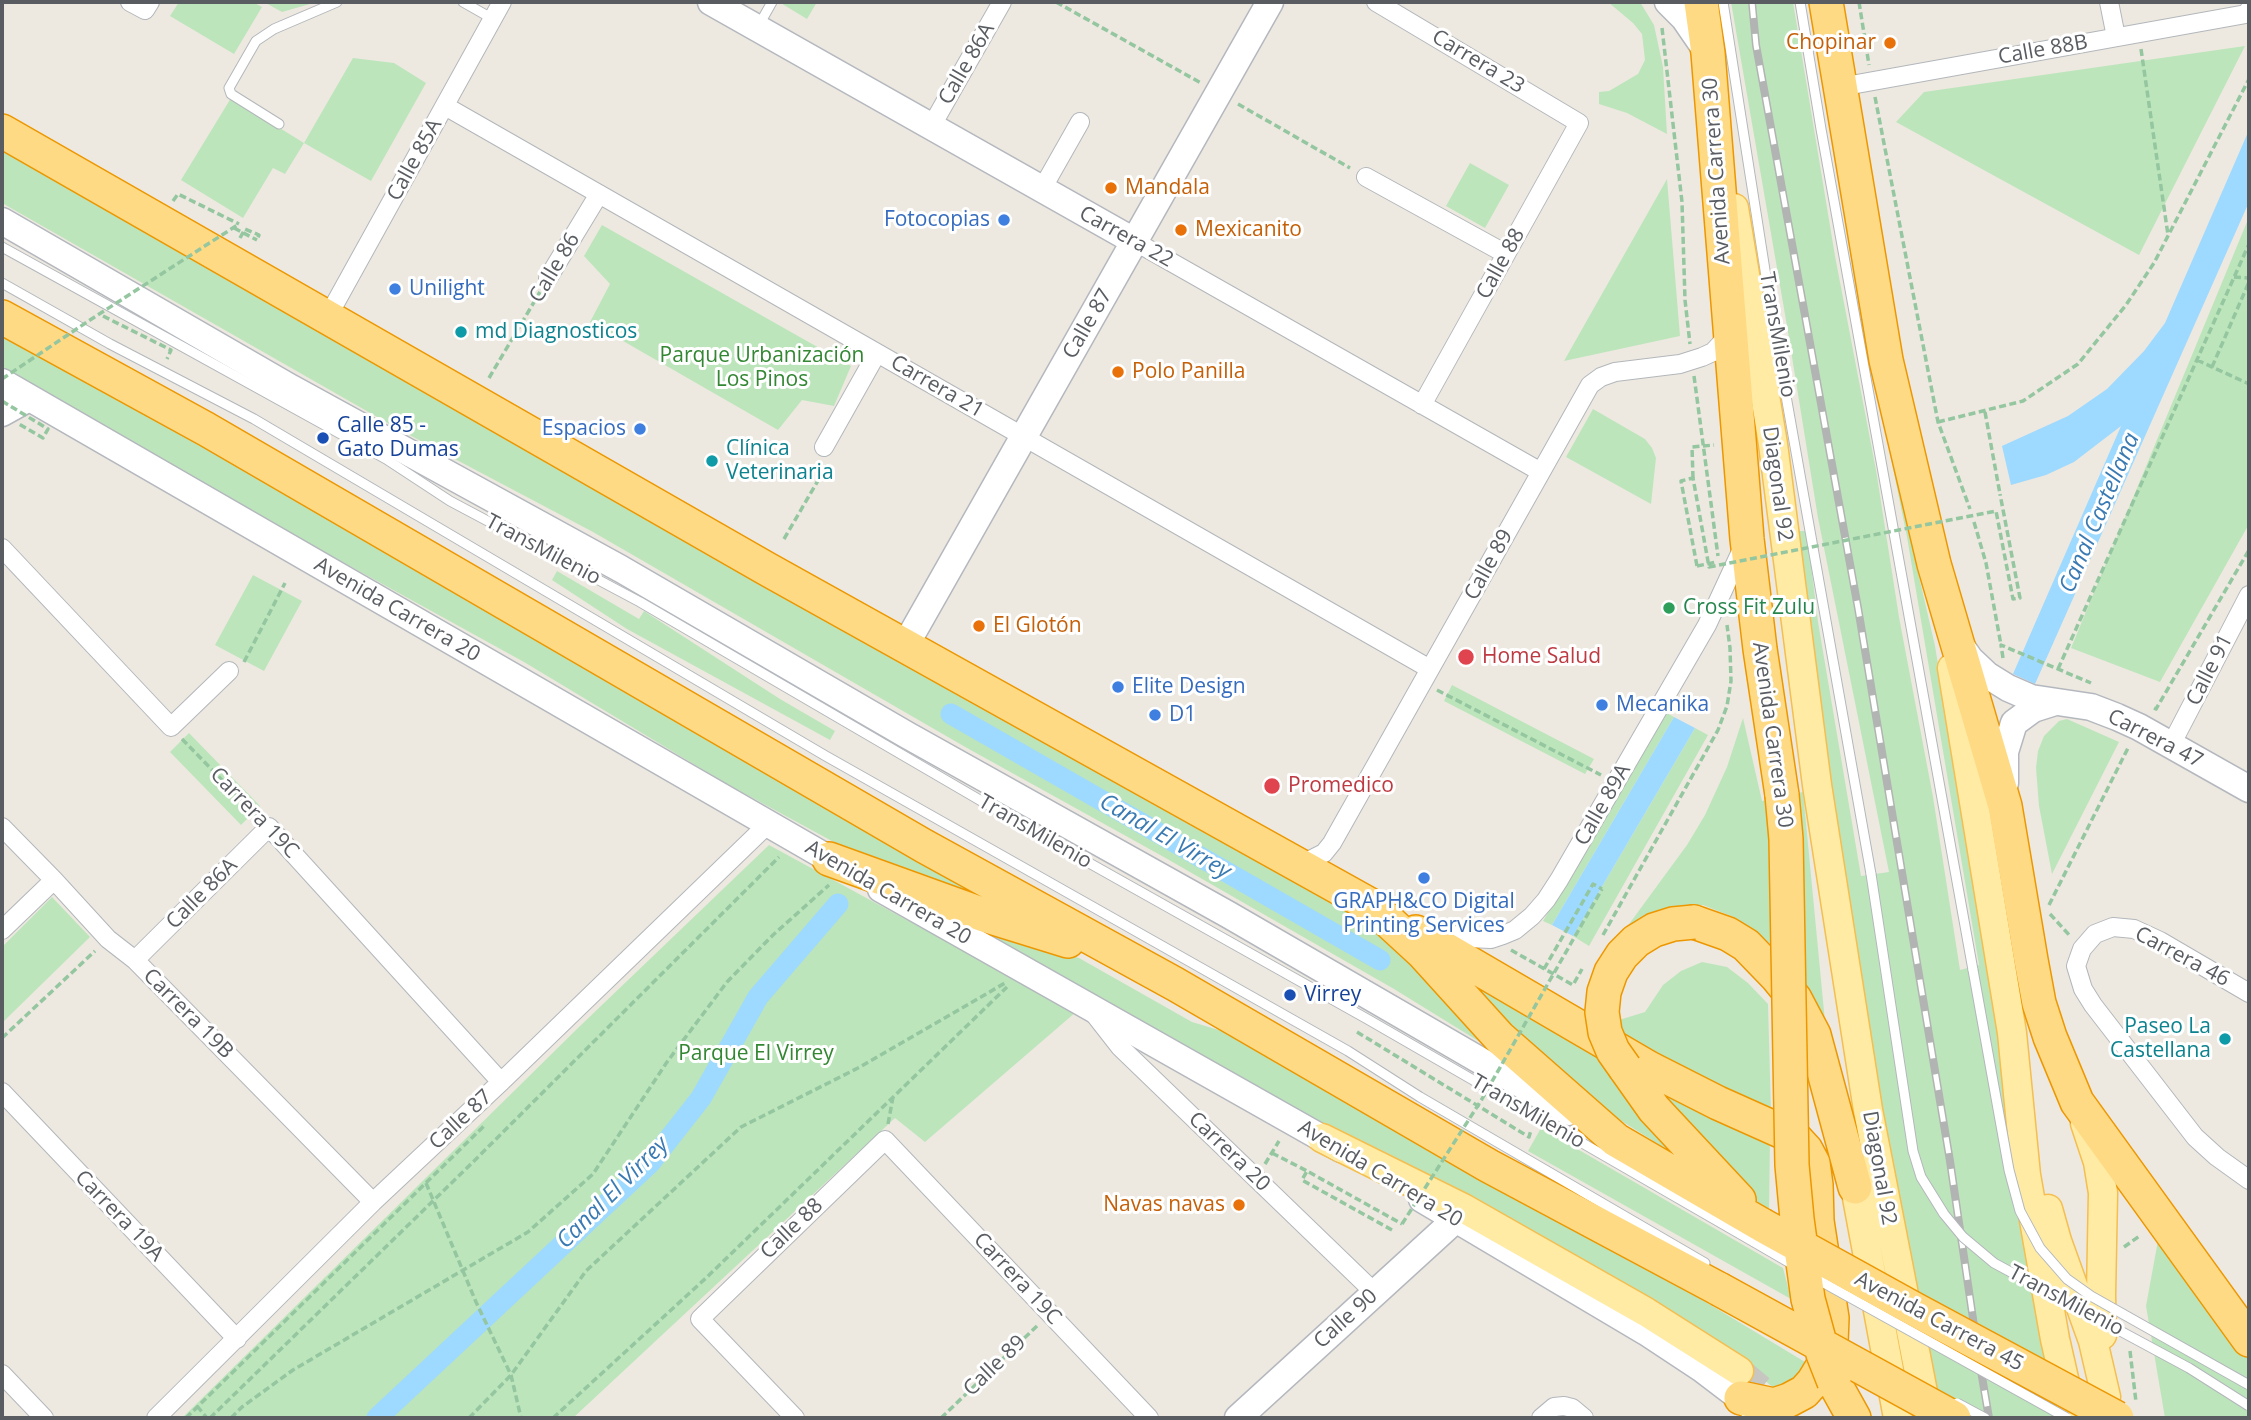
<!DOCTYPE html>
<meta charset="utf-8">
<style>
body{margin:0}
#map{position:relative;width:2251px;height:1420px;overflow:hidden;background:#ede9e0;font-family:"Open Sans",sans-serif}
canvas{display:block}
.frame{position:absolute;inset:0;border:4px solid #595d62;pointer-events:none}
</style>
<div id="map">
<canvas width="2251" height="1420"></canvas>
<div class="frame"></div>
</div>
<script>
const c = document.querySelector('canvas').getContext('2d');
c.lineJoin = 'round';
function paint(path, color) {
  c.fillStyle = color;
  c.fill(path, 'evenodd');
}
function toPath(rows) {
  const path = new Path2D();
  for (const r of rows) {
    path.moveTo(r[0], r[1]);
    for (let i = 2; i < r.length; i += 2) path.lineTo(r[i], r[i + 1]);
  }
  return path;
}
function trace(path, color, width, dash) {
  c.strokeStyle = color;
  c.lineWidth = width;
  c.lineCap = dash ? 'butt' : 'round';
  c.setLineDash(dash || []);
  c.stroke(path);
}
function write(font, color, halo, rows, align = 'center') {
  c.font = font + ' "Open Sans",sans-serif';
  c.lineWidth = 6;
  c.setLineDash([]);
  c.textBaseline = 'middle';
  c.strokeStyle = halo;
  c.fillStyle = color;
  for (const [text, x, y, turn = 0] of rows) {
    c.save();
    c.translate(x, y);
    c.rotate((+turn || 0) * Math.PI / 180);
    c.textAlign = isNaN(turn) ? turn : align;
    if (halo) c.strokeText(text, 0, 0);
    c.fillText(text, 0, 0);
    c.restore();
  }
}
const green = toPath([
 [179,2,253,2,262,7,234,54,170,16],
 [264,2,317,2,282,12],
 [779,2,817,2,807,19],
 [1608,2,1640,2,1654,25,1663,67,1667,134,1627,113,1599,104,1599,92,1609,91,1638,74,1645,60,1642,34,1633,23],
 [1731,2,1793,2,1835,256,1876,470,1899,617,1933,797,1960,970,1979,965,1907,537,1885,429,1935,646,2062,1418,1940,1418,1902,1249,1853,937,1843,857,1824,757,1796,531,1807,531,1818,622,1861,876,1889,872,1818,518,1787,326],
 [2245,46,2139,255,1896,122,1924,92],
 [353,58,394,63,426,83,371,181,304,143,285,174,273,168,243,218,181,180,231,98,304,143],
 [2,145,1383,928,1501,1055,1394,989,1162,856,967,748,593,532,400,430,2,203],
 [1470,163,1509,185,1485,228,1446,206],
 [1667,179,1680,336,1564,361],
 [2249,217,2249,524,2160,682,2071,648],
 [602,225,851,366,834,406,802,400,778,430,590,322,610,284,584,256],
 [2,330,1020,917,876,865,725,783,524,662,277,526,2,366],
 [1593,409,1645,439,1652,448,1656,458,1651,504,1566,457],
 [557,571,639,619,644,611,780,699,835,731,830,740,627,629,552,580],
 [253,575,302,601,264,671,215,645],
 [1452,685,1594,759,1585,774,1444,701],
 [1663,711,1674,717,1552,925,1543,921],
 [1743,718,1762,801,1803,792,1826,1032,1771,944,1736,918,1703,905,1672,910,1634,922,1624,931,1687,845,1705,815,1727,767],
 [2067,719,2119,742,2052,874,2039,806,2036,768,2038,751,2044,736,2059,721],
 [1695,728,1708,735,1589,946,1573,936],
 [189,733,260,806,241,825,170,752],
 [769,845,1076,1012,925,1142,895,1118,573,1418,182,1418,579,1027],
 [52,897,90,937,2,1023,2,947],
 [918,905,1021,942,1079,958,1192,1022,1222,1031,1709,1304,1810,1365,1779,1393,1752,1369,1450,1193,1337,1129,1265,1098],
 [1437,952,1594,1046,1609,1076,1636,1102,1689,1163,1586,1099,1534,1057],
 [1702,962,1727,967,1748,983,1768,1004,1771,1112,1631,1050,1621,1031,1619,1020,1645,1012,1663,985,1681,971],
 [1645,1074,1770,1137,1769,1214,1679,1116],
 [1541,1128,1783,1268,1791,1299,1528,1151],
 [2159,1235,2249,1359,2249,1418,2165,1418,2146,1306]
]);
const water = toPath([
 [2249,130,2249,202,2035,684,2013,674,2121,426,2074,462,2046,475,2011,485,2002,446,2068,416,2107,389,2144,351,2165,323],
 [1674,717,1695,728,1573,936,1552,925]
]);
const canal = toPath([
 [951,714,1380,960],
 [377,1418,650,1163,701,1098,758,997,838,904]
]);
const primaryTunnel = toPath([
 [1739,1371,1795,1418]
]);
const path = toPath([
 [1056,2,1201,83],
 [1859,2,1869,65],
 [1662,28,1682,202,1685,300,1690,344],
 [2141,49,2168,235],
 [1875,97,1938,422,1970,509],
 [1238,104,1350,168],
 [173,201,178,194,239,224],
 [240,238,245,229,259,235,257,240],
 [2234,277,2249,278],
 [2197,360,2249,384],
 [2212,367,2249,282],
 [1694,376,1718,556],
 [489,378,540,292],
 [1985,412,2000,494],
 [1938,422,2023,401,2078,364,2126,305,2154,263,2249,79],
 [1693,478,1692,447,1714,445],
 [1974,522,1986,563,2001,645],
 [784,539,827,465],
 [1697,566,1717,562],
 [2003,658,2001,645,2091,683],
 [244,662,285,583],
 [2058,669,2249,244],
 [1437,690,1601,775],
 [2154,708,2156,709,2249,550],
 [182,739,257,816],
 [2049,905,2129,746],
 [2050,914,2071,937],
 [1603,935,1718,730,1727,706,1731,681,1730,648,1727,625],
 [1511,950,1573,985,1582,969],
 [1544,969,1593,884,1602,889],
 [1357,1032,1529,1137,1531,1130],
 [2,1038,95,951],
 [888,1124,893,1097],
 [1272,1153,1307,1171],
 [1265,1164,1279,1141],
 [426,1183,476,1302,511,1375,521,1418],
 [1392,1230,1302,1180,1307,1171,1402,1224],
 [2124,1247,2141,1235],
 [2130,1351,2136,1402],
 [197,1406,207,1418],
 [186,1418,485,1125],
 [210,1418,472,1163,779,857],
 [231,1418,242,1407,293,1370,528,1232,593,1174,667,1062,727,982,773,935,829,885],
 [469,1418,511,1375,586,1271,741,1127,860,1067,1005,983],
 [553,1418,706,1278,1007,987],
 [941,1418,1038,1325]
]);
const lane = toPath([
 [463,2,493,19],
 [1723,2,1775,334,1871,874],
 [1800,2,1821,129,1973,970],
 [759,25,772,2],
 [279,124,231,94,229,88,256,41,274,29,337,2],
 [2,247,386,459,450,501,640,602,1050,841,1369,1020,1754,1242],
 [2,283,110,344,254,419,824,755,1348,1051,1420,1097,1705,1263]
]);
const street = toPath([
 [130,2,145,10,150,2],
 [1376,2,1579,123,1422,405],
 [2109,2,2116,37],
 [1840,87,2246,14,2249,10],
 [445,106,1430,669],
 [931,127,1002,2],
 [1366,177,1506,254],
 [1042,189,1080,122],
 [1134,241,1541,472],
 [548,278,599,194],
 [327,318,502,2],
 [824,447,877,353],
 [2,548,171,727,229,671],
 [2171,745,2249,595],
 [2,827,54,880,108,939,135,960,373,1202],
 [1300,865,1324,853,1332,843,1590,385,1601,377,1615,372,1680,364,1702,357,1713,352,1729,335],
 [1432,928,1449,934,1469,938,1491,939,1503,935,1515,930,1532,916,1546,900,1559,880,1707,625,1744,545],
 [2,930,54,880],
 [135,960,269,827,501,1082],
 [2249,993,2160,941,2134,929,2113,927,2095,934,2082,949,2076,966,2083,989,2093,1005,2195,1137,2217,1157,2249,1180],
 [1095,1015,1120,1047,1375,1293],
 [2,1092,237,1339],
 [2,1374,44,1418],
 [156,1418,373,1202,501,1082,768,824],
 [795,1418,700,1319,885,1140,1149,1418],
 [1541,1418,1554,1407,1564,1406,1572,1408,1584,1418]
]);
const secondary = toPath([
 [711,2,1134,241],
 [1668,2,1684,18,1706,50],
 [2,221,291,388,621,569,907,735,1229,915,1569,1112],
 [2,382,845,868],
 [2,413,29,398],
 [905,646,1270,2],
 [1961,646,1970,659,1987,675,2008,688,2031,698,2091,707,2117,717,2139,727,2249,789],
 [2005,783,2005,752,2014,723,2033,709,2055,702],
 [881,889,1341,1149],
 [1422,1199,1646,1332,1702,1369,1756,1410],
 [1238,1418,1455,1220]
]);
const primary = toPath([
 [1734,208,1773,444,1817,785,1868,1110,1928,1418],
 [1952,668,2012,1033,2026,1175,2055,1339,2073,1418],
 [2085,1123,2098,1162,2103,1193,2101,1295,2102,1335],
 [1322,1138,1463,1208,1646,1312,1739,1371],
 [1852,1165,1855,1187,1898,1418],
 [2048,1209,2057,1241,2093,1341,2106,1397]
]);
const highway = toPath([
 [1701,2,1708,53,1747,539,1760,649,1782,795],
 [1826,2,1886,360,1934,564,2005,806,2031,960,2039,1003,2050,1037,2077,1102,2249,1340],
 [2,131,767,569,1372,906,1422,952,1500,1038,1616,1140,1762,1225],
 [2,317,206,429,924,846,1175,984,1489,1166,1719,1289],
 [829,859,984,915,1068,941],
 [1694,922,1728,934,1746,945,1777,977,1795,999,1814,1035,1855,1187],
 [1416,932,1649,1068,1718,1103,1794,1137,1806,1150,1813,1163,1816,1185,1817,1221,1832,1318,1831,1342,1827,1359,1813,1382,1804,1392,1789,1400,1774,1405,1741,1398],
 [1625,1068,1654,1109,1739,1200],
 [1834,1382,1854,1418]
]);
const rail = toPath([
 [1752,2,1756,45,1858,608,1950,1161,1978,1353,1989,1418]
]);
const pathBridge = toPath([
 [234,228,257,240],
 [103,316,171,350,167,359],
 [2,379,90,320,239,224],
 [2,401,48,429,43,438,19,424],
 [1697,566,1681,481,1693,478,1709,567,1996,511,2013,599,2020,598,2000,494],
 [1402,1224,1482,1099,1602,889]
]);
const laneBridge = toPath([
 [1871,874,1913,1151,1921,1177,1944,1214,1963,1237,1994,1263,2189,1368,2249,1406],
 [1973,970,2009,1170,2020,1211,2040,1248,2067,1279,2091,1296,2249,1385],
 [1754,1242,1797,1267],
 [1815,1278,2067,1418],
 [1957,1403,1985,1418]
]);
const highwayBridge = toPath([
 [1782,795,1786,839,1792,1165,1797,1219,1808,1299,1823,1354,1834,1382],
 [1625,1068,1613,1051,1605,1032,1602,1012,1604,992,1611,972,1622,955,1636,941,1654,930,1673,924,1694,922],
 [1762,1225,1914,1309,2117,1418],
 [1719,1289,1954,1418]
]);
const markers = [
 [1890,43,7,"#e8710a"],
 [1111,188,7,"#e8710a"],
 [1004,220,7,"#3f7fe0"],
 [1181,230,7,"#e8710a"],
 [395,289,7,"#3f7fe0"],
 [461,332,7,"#0f9aa8"],
 [1118,372,7,"#e8710a"],
 [640,429,7,"#3f7fe0"],
 [323,438,7,"#1a4fb4"],
 [712,461,7,"#0f9aa8"],
 [1669,608,7,"#2e9e5b"],
 [979,626,7,"#e8710a"],
 [1466,657,9,"#e0444e"],
 [1118,687,7,"#3f7fe0"],
 [1602,705,7,"#3f7fe0"],
 [1155,715,7,"#3f7fe0"],
 [1272,786,9,"#e0444e"],
 [1424,878,7,"#3f7fe0"],
 [1290,995,7,"#1a4fb4"],
 [2225,1039,7,"#0f9aa8"],
 [1239,1205,7,"#e8710a"]
];
const foodNames = [
 ["Chopinar",1876,43,"right"],
 ["Mandala",1125,188],
 ["Mexicanito",1195,230],
 ["Polo Panilla",1132,372],
 ["El Glotón",993,626],
 ["Navas navas",1225,1205,"right"]
];
const streetNames = [
 ["Calle 88B",2043,50,-10],
 ["Carrera 23",1478,62,31],
 ["Calle 86A",967,64,-60],
 ["Calle 85A",415,160,-61],
 ["Avenida Carrera 30",1717,171,-94],
 ["Carrera 22",1126,237,29],
 ["Calle 88",1501,264,-61],
 ["Calle 86",555,268,-59],
 ["Calle 87",1088,324,-60],
 ["TransMilenio",1777,335,80],
 ["Carrera 21",937,387,30],
 ["Diagonal 92",1777,484,82],
 ["TransMilenio",543,550,28],
 ["Calle 89",1489,565,-61],
 ["Avenida Carrera 20",397,610,30],
 ["Calle 91",2210,670,-63],
 ["Avenida Carrera 30",1772,735,82],
 ["Carrera 47",2155,739,27],
 ["Calle 89A",1603,805,-60],
 ["Carrera 19C",254,813,46],
 ["TransMilenio",1035,832,30],
 ["Avenida Carrera 20",888,893,30],
 ["Calle 86A",202,894,-45],
 ["Carrera 46",2182,957,28],
 ["Carrera 19B",188,1014,45],
 ["TransMilenio",1528,1112,30],
 ["Calle 87",461,1120,-43],
 ["Carrera 20",1229,1152,44],
 ["Diagonal 92",1879,1168,80],
 ["Avenida Carrera 20",1380,1174,31],
 ["Carrera 19A",119,1216,46],
 ["Calle 88",792,1229,-44],
 ["Carrera 19C",1017,1279,47],
 ["TransMilenio",2066,1301,28],
 ["Calle 90",1346,1319,-42],
 ["Avenida Carrera 45",1939,1322,28],
 ["Calle 89",995,1366,-44]
];
const shopNames = [
 ["Fotocopias",990,220,"right"],
 ["Unilight",409,289],
 ["Espacios",626,429,"right"],
 ["Elite Design",1132,687],
 ["Mecanika",1616,705],
 ["D1",1169,715],
 ["GRAPH&CO Digital",1424,902,"center"],
 ["Printing Services",1424,926,"center"]
];
const cultureNames = [
 ["md Diagnosticos",475,332],
 ["Clínica",726,449],
 ["Veterinaria",726,473],
 ["Paseo La",2211,1027,"right"],
 ["Castellana",2211,1051,"right"]
];
const parkNames = [
 ["Parque Urbanización",762,356],
 ["Los Pinos",762,380],
 ["Parque El Virrey",756,1054]
];
const transitNames = [
 ["Calle 85 -",337,426],
 ["Gato Dumas",337,450],
 ["Virrey",1304,995]
];
const leisureNames = [
 ["Cross Fit Zulu",1683,608]
];
const healthNames = [
 ["Home Salud",1482,657],
 ["Promedico",1288,786]
];
const waterNames = [
 ["Canal Castellana",2100,513,-67],
 ["Canal El Virrey",1165,837,30],
 ["Canal El Virrey",613,1193,-45]
];
paint(green, '#bde5bb');
paint(water, '#9ed9ff');
trace(canal, '#9ed9ff', 21);
trace(primaryTunnel, '#c8c6c0', 28, [28, 14]);
trace(lane, '#b3b7bb', 11);
trace(street, '#b3b7bb', 20);
trace(secondary, '#b4b8be', 29);
trace(primary, '#f4be51', 31);
trace(highway, '#ed9700', 36);
trace(path, '#94c6a0', 3.5, [7, 3.5]);
trace(lane, '#fff', 9);
trace(street, '#fff', 18);
trace(secondary, '#fff', 26);
trace(primary, '#ffeba3', 28);
trace(highway, '#ffda85', 33);
trace(rail, '#b2b3b3', 8);
trace(rail, '#fff', 5, [16]);
trace(laneBridge, '#b3b7bb', 11, []);
trace(highwayBridge, '#ed9700', 36, []);
trace(pathBridge, '#94c6a0', 3.5, [7, 3.5]);
trace(laneBridge, '#fff', 9);
trace(highwayBridge, '#ffda85', 33);
for (const [x, y, r, color] of markers) {
  const dot = new Path2D();
  dot.arc(x, y, r, 0, 2 * Math.PI);
  c.fillStyle = color;
  c.fill(dot);
  trace(dot, '#fff', 2.5);
}
write('21px', '#c56008', '#fff', foodNames, 'left');
write('21px', '#595d62', '#fff', streetNames);
write('21px', '#366cbe', '#fff', shopNames, 'left');
write('21px', '#0d838f', '#fff', cultureNames, 'left');
write('21px', '#338733', '#fff', parkNames);
write('21px', '#164399', '#fff', transitNames, 'left');
write('21px', '#27864d', '#fff', leisureNames, 'left');
write('21px', '#be3a42', '#fff', healthNames, 'left');
write('italic 23px', '#3a7ab3', '#fff', waterNames);
</script>
